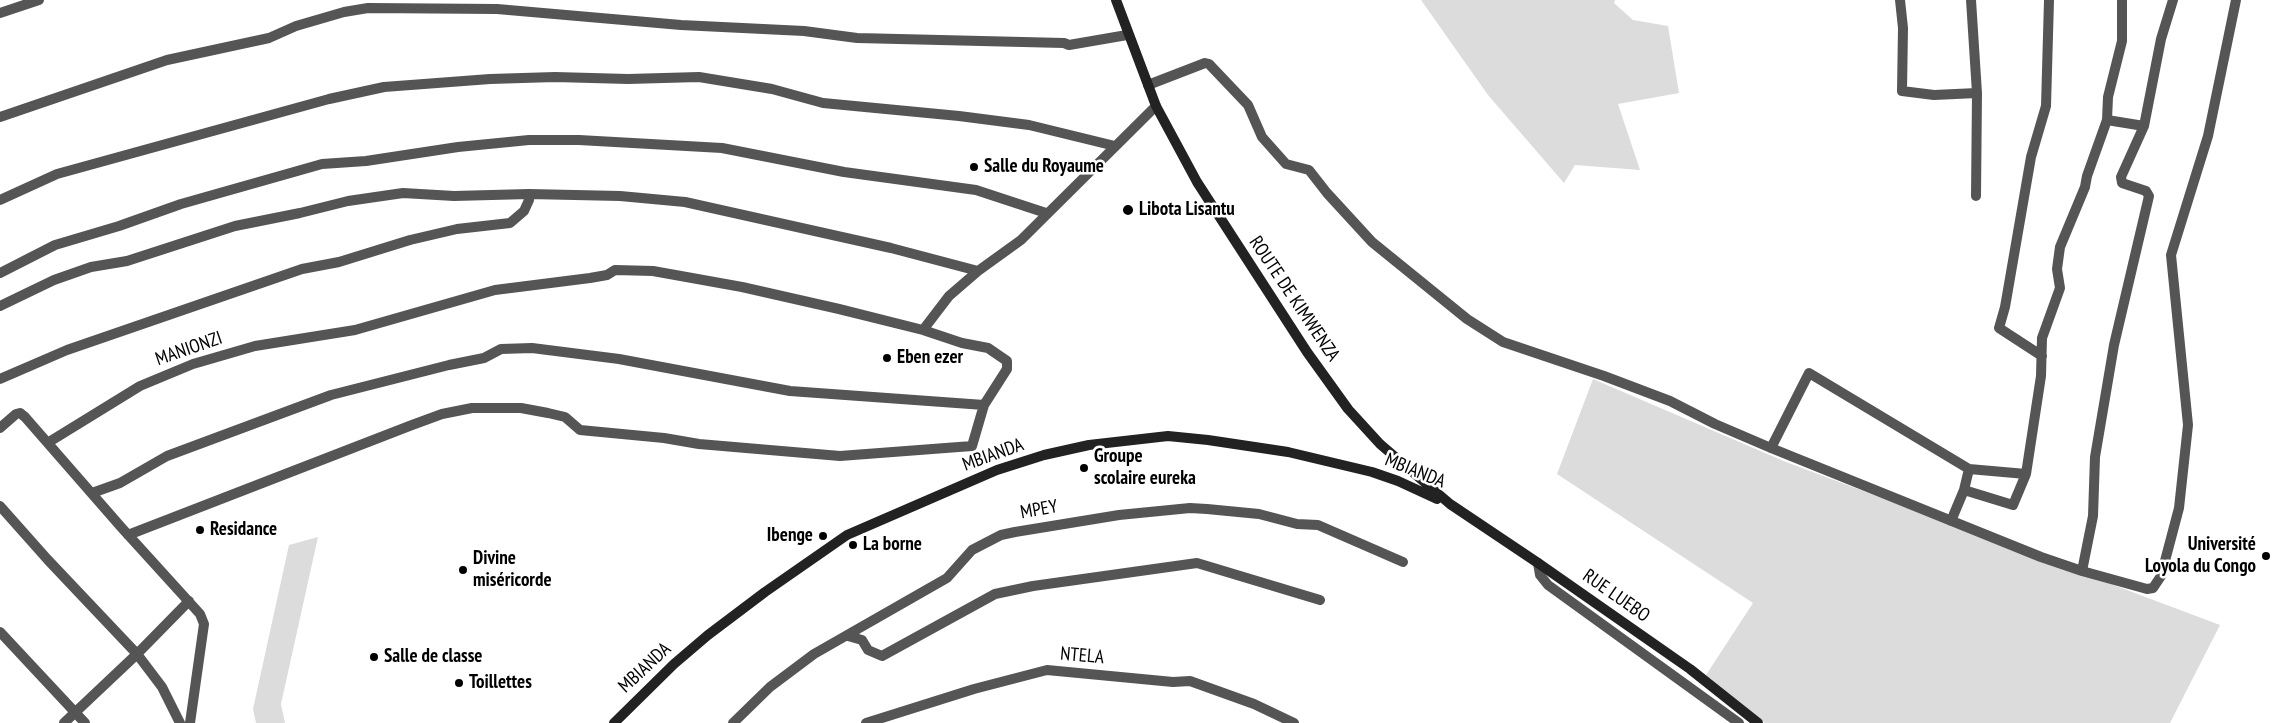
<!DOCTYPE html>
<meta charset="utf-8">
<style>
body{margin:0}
canvas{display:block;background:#fff}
</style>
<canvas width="2296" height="723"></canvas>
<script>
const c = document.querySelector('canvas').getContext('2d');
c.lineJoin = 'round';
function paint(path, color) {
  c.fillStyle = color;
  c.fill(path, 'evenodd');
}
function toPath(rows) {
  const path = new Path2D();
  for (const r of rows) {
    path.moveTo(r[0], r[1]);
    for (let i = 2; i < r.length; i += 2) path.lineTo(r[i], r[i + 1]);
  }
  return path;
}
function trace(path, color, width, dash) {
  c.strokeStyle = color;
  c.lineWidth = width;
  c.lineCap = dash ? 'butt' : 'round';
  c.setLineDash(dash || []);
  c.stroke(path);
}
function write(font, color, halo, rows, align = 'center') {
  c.font = font + ' "PT Sans Narrow",sans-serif';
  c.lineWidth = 5;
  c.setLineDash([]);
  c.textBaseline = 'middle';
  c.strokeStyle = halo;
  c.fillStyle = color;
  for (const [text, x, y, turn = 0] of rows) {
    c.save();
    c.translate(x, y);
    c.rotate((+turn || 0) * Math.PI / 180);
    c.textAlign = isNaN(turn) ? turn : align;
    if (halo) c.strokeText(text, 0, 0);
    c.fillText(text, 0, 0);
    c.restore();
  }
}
const green = toPath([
 [1421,0,1615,0,1614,3,1633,20,1668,26,1679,93,1618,104,1640,170,1575,165,1564,183,1488,95],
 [1593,379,1786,462,2220,625,2170,723,1765,723,1706,675,1753,603,1557,474],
 [318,537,281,704,285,723,256,723,253,709,289,545]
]);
const street = toPath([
 [1900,0,1903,28,1902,91,1934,95,1977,93],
 [1971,0,1977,93,1976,196],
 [0,13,39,0],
 [1148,85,1205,63,1209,64,1248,105,1262,137,1286,164,1309,170,1327,193,1372,242,1467,319,1503,342,1604,376,1670,401,1715,424,1771,448,2041,557,2082,571,2147,589,2153,588,2161,576,2179,508,2188,425,2171,255,2208,136,2236,0],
 [0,117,167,60,269,38,296,26,344,12,368,8,497,9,681,25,804,31,857,38,1064,43,1069,45,1127,35],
 [2107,120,2144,126],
 [0,200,57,174,329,99,384,87,490,79,555,77,628,79,699,77,772,89,823,103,959,116,1029,125,1115,146],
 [0,273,55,245,119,226,181,204,322,164,366,161,458,147,529,140,579,140,722,148,844,172,976,190,1046,213],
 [0,306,54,280,91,267,127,261,235,226,300,213,348,201,403,193,454,196,529,194,620,196,685,202,891,248,978,271],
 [923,330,949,296,978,271,1021,240,1156,106],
 [2042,356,1999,328,2005,307,2031,157,2046,106,2049,0],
 [0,379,67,350,302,269,339,262,410,240,457,229,510,223,524,211,529,200,529,194],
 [0,428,16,414,20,413,25,417,121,527,200,614,204,624,190,723],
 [49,442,140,386,193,364,255,346,355,330,495,290,590,278,607,275,615,270,653,271,742,287,839,309,923,330,962,343,988,348,1007,361,1007,369,984,405,972,446,840,456,699,444,664,438,580,430,565,417,548,413,521,408,472,408,442,414,412,425,128,535],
 [1771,448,1809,373,1969,469,2026,474],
 [1964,490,1969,469],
 [92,493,120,483,167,456,331,395,449,365,484,358,501,349,532,348,619,359,790,391,984,405],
 [0,506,48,560,137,654,162,687,180,723],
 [1951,521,1964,490,2013,505,2026,474,2041,376,2042,338,2060,288,2057,269,2060,247,2085,187,2087,176,2107,120,2108,97,2122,41,2122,0],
 [1538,563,1540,575,1548,585,1739,723],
 [2082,571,2093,516,2095,457,2114,345,2149,196,2146,191,2122,183,2121,177,2144,126,2161,39,2173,0],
 [0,632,85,723],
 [848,636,862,640,868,650,882,656,995,594,1033,586,1197,563,1320,600],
 [64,723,137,654,189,601],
 [733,723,770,687,814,654,947,578,972,550,1001,535,1015,532,1119,515,1190,508,1207,509,1259,514,1297,524,1318,525,1403,562],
 [866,723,974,689,1047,670,1173,682,1190,681,1254,704,1294,723]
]);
const secondary = toPath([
 [1116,0,1156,106,1197,182,1307,352,1348,409,1380,444,1450,504,1538,563,1690,669,1758,723],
 [614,723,674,664,708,635,765,592,847,535,997,470,1044,455,1089,445,1168,436,1208,440,1288,452,1372,472,1398,481,1437,499]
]);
const markers = [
 [974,167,5,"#000"],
 [1128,210,6,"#000"],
 [887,358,5,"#000"],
 [1084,468,5,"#000"],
 [200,530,5,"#000"],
 [823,536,5,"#000"],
 [853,545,5,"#000"],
 [2266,556,5,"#000"],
 [463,570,5,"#000"],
 [374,657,5,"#000"],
 [459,683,5,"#000"]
];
const poiNames = [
 ["Salle du Royaume",984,167],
 ["Libota Lisantu",1139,210],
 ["Eben ezer",897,358],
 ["Groupe",1094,457],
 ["scolaire eureka",1094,479],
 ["Residance",210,530],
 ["Ibenge",813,536,"right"],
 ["La borne",863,545],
 ["Université",2256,545,"right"],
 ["Loyola du Congo",2256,567,"right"],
 ["Divine",473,559],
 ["miséricorde",473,581],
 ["Salle de classe",384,657],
 ["Toillettes",469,683]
];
const streetNames = [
 ["ROUTE DE KIMWENZA",1294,299,56],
 ["MANIONZI",189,349,-19],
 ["MBIANDA",993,455,-20],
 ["MBIANDA",1415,471,22],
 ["MPEY",1039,510,-10],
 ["RUE LUEBO",1616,596,35],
 ["NTELA",1082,656,5],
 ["MBIANDA",645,668,-43]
];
paint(green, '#dcdcdc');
trace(street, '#555', 10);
trace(secondary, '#222', 10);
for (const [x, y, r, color] of markers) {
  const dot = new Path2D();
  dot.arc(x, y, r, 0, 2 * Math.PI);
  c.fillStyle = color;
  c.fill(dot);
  trace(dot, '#fff', 2);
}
write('bold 19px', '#000', '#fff', poiNames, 'left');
write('19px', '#000', '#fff', streetNames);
</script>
